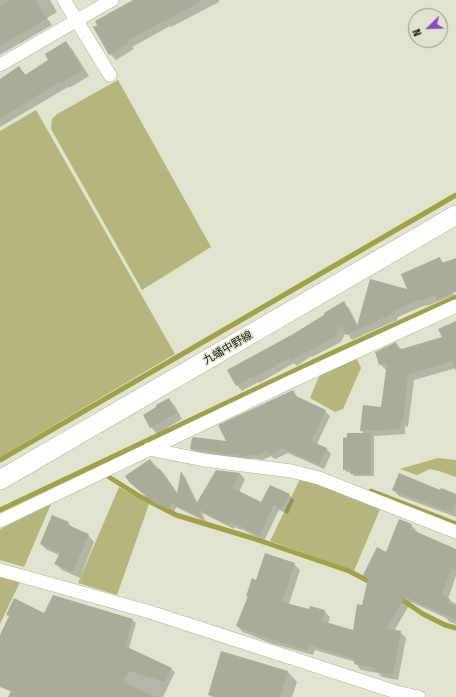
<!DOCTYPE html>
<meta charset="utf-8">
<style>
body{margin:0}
#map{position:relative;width:456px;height:697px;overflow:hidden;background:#e2e3ce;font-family:"Fira Sans Condensed",sans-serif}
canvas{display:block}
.north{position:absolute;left:408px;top:8px;width:40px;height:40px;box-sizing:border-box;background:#e2e3ce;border:1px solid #949585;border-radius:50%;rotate:247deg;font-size:11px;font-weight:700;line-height:16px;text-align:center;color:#1f1f17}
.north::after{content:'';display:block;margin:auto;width:14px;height:18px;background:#884dc4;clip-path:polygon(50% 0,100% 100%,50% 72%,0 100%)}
</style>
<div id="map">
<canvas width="456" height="697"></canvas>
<div class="north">N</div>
</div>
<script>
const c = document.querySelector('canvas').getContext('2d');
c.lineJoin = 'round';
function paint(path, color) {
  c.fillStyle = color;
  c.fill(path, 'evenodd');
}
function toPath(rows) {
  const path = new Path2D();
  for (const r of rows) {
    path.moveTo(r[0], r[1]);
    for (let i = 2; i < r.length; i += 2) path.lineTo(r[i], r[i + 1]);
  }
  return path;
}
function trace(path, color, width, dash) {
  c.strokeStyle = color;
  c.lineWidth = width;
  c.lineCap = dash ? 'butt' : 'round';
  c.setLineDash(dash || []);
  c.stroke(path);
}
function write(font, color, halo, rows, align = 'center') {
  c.font = font + ' "Fira Sans Condensed","Noto Sans JP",sans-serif';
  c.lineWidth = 3;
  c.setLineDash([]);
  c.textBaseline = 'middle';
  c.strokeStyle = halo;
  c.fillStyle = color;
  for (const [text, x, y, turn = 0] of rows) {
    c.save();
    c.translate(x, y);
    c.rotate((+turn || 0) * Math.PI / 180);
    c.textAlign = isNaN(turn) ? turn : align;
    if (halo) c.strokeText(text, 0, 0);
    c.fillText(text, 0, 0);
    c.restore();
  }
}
const green = toPath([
 [118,80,211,247,142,290,51,129,52,119,57,114],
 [36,110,175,354,0,457,0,131],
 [357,359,361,368,343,409,335,412,310,398,320,374],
 [438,458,456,460,456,477,439,471,430,469,417,475,400,469],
 [301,477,381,507,354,571,270,541],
 [119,487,149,504,117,595,78,583],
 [51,504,24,567,0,560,0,529],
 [0,577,20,582,0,624]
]);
const shadow = toPath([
 [0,0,50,0,57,12,47,18,52,25,0,55],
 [133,0,219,0,219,2,171,27,170,26,132,47,134,49,116,60,110,54],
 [66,43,72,49,89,76,69,88,68,87,0,127,0,80,19,68,26,75,50,60],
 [439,258,445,264,456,259,456,292,453,293,454,295,427,306,426,305,400,316,397,318,397,320,352,340,346,332,341,342,312,357,311,356,297,366,294,363,259,383,258,382,242,391,237,385,295,333,343,303,349,308,358,326,409,291],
 [456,322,456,368,414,380,408,427,405,426,405,434,374,436,374,476,354,476,351,472,347,472,344,469,364,434,361,430,382,408,387,368,386,370,380,364,396,343,402,350,443,338],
 [293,391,299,399,325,411,330,416,317,444,327,449,331,454,324,469,288,453,275,459,271,456,262,460,254,458,252,462,196,454,191,449,228,443],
 [169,400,175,406,182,419,157,434,151,427],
 [150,460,165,475,178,494,181,473,185,477,198,504,216,471,240,474,245,479,239,492,262,503,289,495,294,500,288,514,279,510,264,541,241,529,241,530,235,527,234,529,202,513,206,522,176,507,174,513,160,508,135,487],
 [393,490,441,492,456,495,456,517,399,496],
 [68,523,74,529,88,535,94,542,80,578,62,570,56,564,59,555,47,550,41,544],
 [411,525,417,531,416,533,456,550,456,576,448,599,456,604,456,624,450,622,446,618,411,602,394,631,400,632,406,638,398,680,382,677,378,673,361,670,356,664,356,662,315,650,313,655,270,643,243,632,237,626,249,597,247,595,257,581,294,564,300,570,289,604,309,610,324,611,330,617,328,624,354,631,363,606,386,553],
 [45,614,132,620,136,623,129,648,171,669,175,672,163,697,9,697,12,692,0,687,0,637],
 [288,672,297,682,292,697,212,697,209,695]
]);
const stream = toPath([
 [0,460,456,195],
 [109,477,139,496,176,515,252,538,349,571,374,584],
 [371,491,456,524],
 [0,510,334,352,456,297],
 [398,597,423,614,445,625,456,628]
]);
const building = toPath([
 [9,0,35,0,47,19,0,46,0,6],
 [133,0,203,0,164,22,164,21,127,41,129,43,109,55,93,27,97,25,95,21],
 [66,41,83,70,62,83,61,81,0,119,0,79,19,66,25,75,48,60,45,54],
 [440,257,442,263,456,258,456,291,437,300,435,295,421,301,420,299,395,311,392,312,393,314,346,335,341,325,336,336,306,353,305,352,290,361,289,358,253,378,252,377,236,386,227,370,295,333,324,315,324,313,344,301,357,326,370,279,407,289,401,274],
 [456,321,456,371,452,361,408,375,403,422,400,421,400,429,360,431,363,405,381,407,387,363,379,365,375,352,396,342,398,350,442,337,438,329],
 [293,390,296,396,326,410,311,441,327,448,319,465,282,448,269,455,267,451,256,456,249,454,247,457,190,449,192,438,194,437,226,441,218,425],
 [169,398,177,413,150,428,143,415,156,407,156,405],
 [347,433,371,433,371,474,350,474,350,469,343,470,343,438,347,437],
 [150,459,156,469,160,469,177,494,181,471,196,504,216,470,240,473,233,488,261,502,270,485,290,494,282,509,274,505,259,536,236,524,236,525,230,522,228,525,198,509,202,518,171,503,169,509,154,503,129,482,125,476],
 [399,473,440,490,441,488,456,494,456,502,452,513,392,490],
 [52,515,69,522,68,525,89,534,73,572,54,564,60,553,40,544],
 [399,519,412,524,410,529,456,549,456,570,451,568,442,595,450,599,448,603,456,606,456,620,405,597,387,628,401,631,393,675,375,671,375,668,354,664,355,659,309,645,307,650,263,637,236,626,248,596,246,596,252,578,256,580,265,553,295,563,282,602,309,609,310,606,325,610,322,621,353,630,357,604,362,605,368,579,363,575,377,547,386,552],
 [53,595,133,619,125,646,172,668,165,682,128,671,124,682,155,697,8,697,11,691,0,686,0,635,9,616,6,615,14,598,44,613],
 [221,651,288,671,280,697,216,697,208,695]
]);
const street = toPath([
 [64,0,110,75],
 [0,65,112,0],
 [149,449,204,460,291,471,319,478,456,532],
 [0,521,290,382,456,306],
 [0,570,150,612,396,692,419,697]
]);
const secondary = toPath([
 [0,480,456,215]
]);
const streetNames = [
 ["九蟠中野線",228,348,-30]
];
paint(green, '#b5b67c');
paint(shadow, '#0003');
trace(stream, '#a1a148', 5);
paint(building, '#abac98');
trace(street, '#b1b29e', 14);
trace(secondary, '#b1b29e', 20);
trace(street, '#fff', 13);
trace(secondary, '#fff', 19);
write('11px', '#1f1f17', '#e2e3ce', streetNames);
</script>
